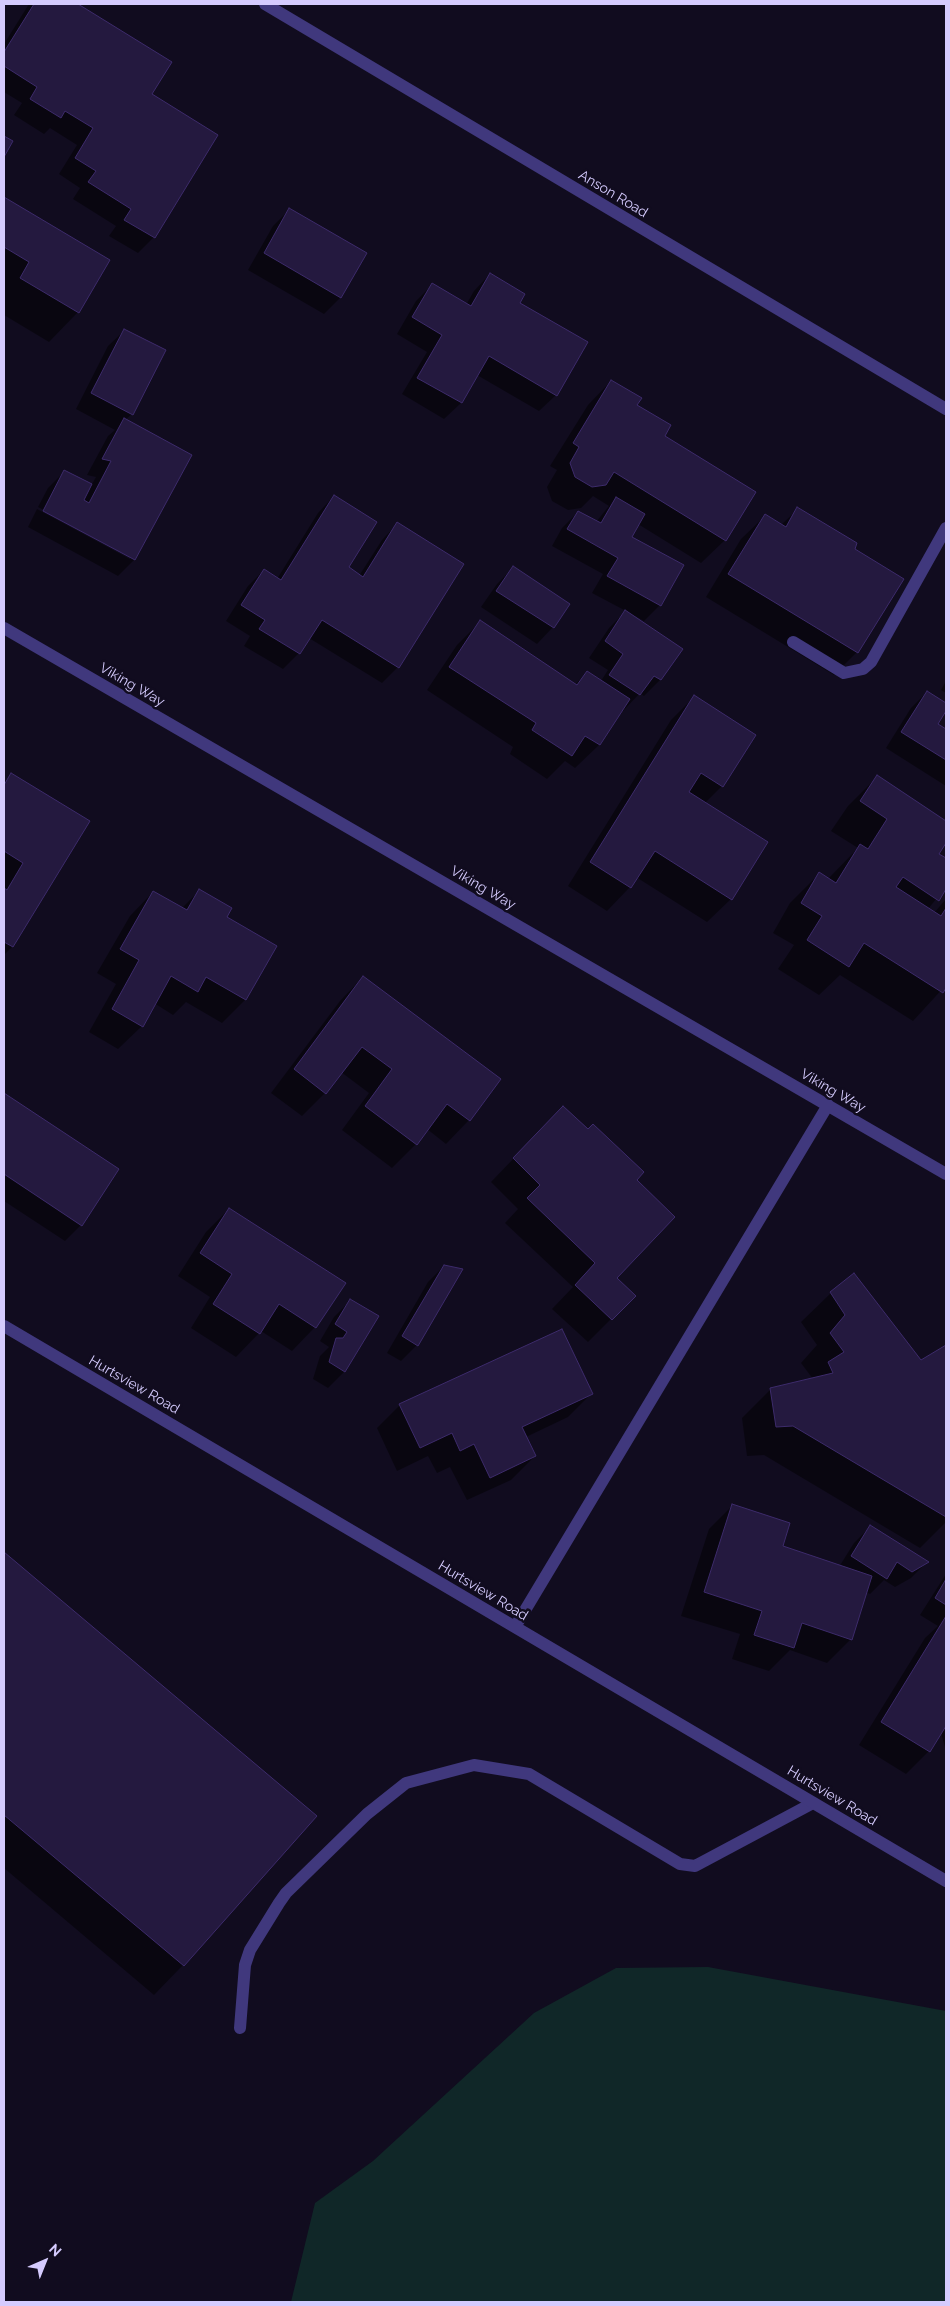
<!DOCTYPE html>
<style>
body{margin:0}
#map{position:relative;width:950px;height:2306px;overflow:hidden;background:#110c1f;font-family:Raleway,sans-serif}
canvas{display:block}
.frame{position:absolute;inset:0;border:5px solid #d5cbfe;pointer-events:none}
.north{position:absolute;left:20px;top:2236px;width:50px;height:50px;-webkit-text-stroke:4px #110c1f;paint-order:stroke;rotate:44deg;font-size:14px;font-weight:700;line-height:20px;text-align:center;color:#d5cbfe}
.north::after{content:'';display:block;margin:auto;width:18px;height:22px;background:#d5cbfe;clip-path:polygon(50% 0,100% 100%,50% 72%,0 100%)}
</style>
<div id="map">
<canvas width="950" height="2306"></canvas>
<div class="frame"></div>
<div class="north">N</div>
</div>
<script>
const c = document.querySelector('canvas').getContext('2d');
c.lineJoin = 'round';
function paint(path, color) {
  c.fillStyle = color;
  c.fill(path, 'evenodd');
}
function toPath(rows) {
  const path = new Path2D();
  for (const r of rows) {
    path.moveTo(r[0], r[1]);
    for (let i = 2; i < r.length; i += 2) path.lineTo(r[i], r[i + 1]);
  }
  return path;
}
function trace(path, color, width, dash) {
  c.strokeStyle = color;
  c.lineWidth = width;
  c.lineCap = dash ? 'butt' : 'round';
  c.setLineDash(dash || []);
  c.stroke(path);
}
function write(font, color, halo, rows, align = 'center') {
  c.font = font + ' Raleway,sans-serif';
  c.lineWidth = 5;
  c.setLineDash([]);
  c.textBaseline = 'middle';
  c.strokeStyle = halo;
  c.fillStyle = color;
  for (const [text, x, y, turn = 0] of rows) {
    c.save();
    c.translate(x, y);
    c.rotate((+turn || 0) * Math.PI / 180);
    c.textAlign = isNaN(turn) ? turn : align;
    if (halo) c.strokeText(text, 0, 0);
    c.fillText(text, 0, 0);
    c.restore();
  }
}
const green = toPath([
 [708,1967,946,2011,946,2302,291,2302,315,2203,373,2161,534,2013,616,1968]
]);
const shadow = toPath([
 [29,4,75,4,170,63,151,95,154,237,138,253,109,236,116,226,73,199,80,188,59,174,77,145,50,128,44,134,14,115,22,103,4,92,4,44],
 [4,198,108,260,78,312,49,342,4,315],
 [289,210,365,253,340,298,324,314,248,270,273,226],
 [490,274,518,304,556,395,539,411,477,375,461,403,444,419,402,394,427,352,397,334,416,301,432,285,466,305,474,291],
 [125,330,132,414,125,420,191,456,134,560,118,576,28,527,37,509,130,559,130,556,38,507,48,488,65,471,91,486,96,477,87,475,108,436,115,430,76,409,108,346],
 [611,381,663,436,725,540,701,563,638,524,631,537,660,605,644,621,635,616,634,618,681,649,660,680,644,696,640,693,623,711,622,710,599,745,575,768,565,761,547,779,510,754,513,747,427,690,457,645,480,622,575,685,587,672,601,681,608,670,589,658,609,628,626,611,592,593,603,574,552,546,562,528,578,512,596,522,609,506,593,496,581,508,568,510,552,501,547,487,557,470,550,466,588,405],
 [334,496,347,568,359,576,382,540,398,523,398,667,382,683,309,638,299,653,283,669,244,646,250,636,226,621,248,586,264,570,277,579,318,513],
 [798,509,854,550,857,652,834,675,706,597,741,539,765,516,781,525],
 [513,568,568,604,553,627,537,644,481,607,497,584],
 [946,681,946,693,941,690],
 [927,692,946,704,946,709,936,725,946,731,946,786,886,748,911,708],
 [694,697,722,786,705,803,731,899,707,922,636,877,630,887,607,911,568,886,671,720],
 [12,774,89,822,12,947,4,955,4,782],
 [877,777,946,823,946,840,937,854,946,860,946,887,928,909,934,913,946,899,946,985,913,1021,840,975,819,995,778,969,794,945,773,933,790,903,819,874,828,879,858,848,831,831,848,806],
 [200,890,245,1000,222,1023,186,1002,173,1015,154,1003,142,1026,118,1049,89,1032,116,984,97,973,130,916,153,892,182,908],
 [363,977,469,1120,446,1144,427,1129,416,1144,392,1168,342,1130,369,1093,341,1072,325,1093,302,1116,271,1093,340,1001],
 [4,1095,117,1170,81,1225,65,1241,4,1201],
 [540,1131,635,1181,616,1278,611,1319,588,1342,552,1309,573,1287,505,1223,518,1209,491,1182],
 [229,1209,315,1327,292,1351,261,1331,236,1357,191,1328,210,1297,178,1276,206,1232],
 [444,1266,417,1345,401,1361,387,1353,428,1282],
 [854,1274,921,1361,946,1346,946,1522,920,1548,764,1455,747,1456,742,1418,771,1389,813,1379,801,1363,817,1345,801,1322,831,1293],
 [350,1301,377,1317,344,1372,328,1388,313,1379,320,1356,329,1347,320,1341,334,1317],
 [591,1394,568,1417,526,1437,535,1456,511,1480,467,1500,450,1467,437,1473,428,1456,397,1471,377,1428,400,1405],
 [733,1505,781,1547,839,1567,854,1543,870,1527,927,1562,911,1578,895,1587,884,1580,870,1594,866,1592,851,1639,827,1663,790,1650,769,1671,732,1659,740,1634,681,1616,709,1529],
 [4,1554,316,1816,183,1965,154,1995,4,1868],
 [946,1574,946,1751,941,1733,929,1751,906,1774,859,1745,925,1638,938,1626,920,1615]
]);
const building = toPath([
 [34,4,78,4,172,62,152,94,218,135,155,238,124,220,131,209,88,182,96,171,75,158,93,128,65,111,61,118,30,99,37,87,4,66,4,52,34,4],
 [4,136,13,141,4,157,4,136],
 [4,197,110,260,79,313,20,278,29,262,4,247,4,197],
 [289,208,367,253,341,298,264,253,289,208],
 [490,273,525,294,520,303,588,342,557,396,489,356,462,403,417,378,442,335,412,317,432,283,471,306,490,273],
 [124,329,166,350,133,415,91,393,124,329],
 [611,380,642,398,637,405,671,425,665,436,756,492,726,541,614,472,606,485,592,487,575,477,570,463,579,447,573,443,611,380],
 [124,418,192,455,135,560,43,511,64,470,92,484,84,500,89,503,111,461,102,459,124,418],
 [334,495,377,522,349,567,363,577,397,522,464,564,399,668,322,620,300,654,259,629,265,620,241,605,264,569,281,580,334,495],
 [616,497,645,514,632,537,684,565,661,606,607,576,618,558,567,529,578,511,601,523,616,497],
 [797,507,857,543,855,549,904,579,858,653,728,574,765,514,786,527,797,507],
 [513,566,570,604,554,628,496,591,513,566],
 [625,610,683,649,661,680,654,676,640,695,609,675,623,654,605,641,625,610],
 [480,620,577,685,587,671,630,699,600,745,585,736,572,756,532,730,536,723,449,667,480,620],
 [927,691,946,703,946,711,938,724,946,729,946,760,901,732,927,691],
 [694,695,756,735,723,787,701,773,689,792,768,842,732,900,655,851,631,888,590,862,694,695],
 [11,773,90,821,13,947,4,942,4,888,7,890,23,863,4,851,4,785,11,773],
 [877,775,946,821,946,843,939,854,946,858,946,889,939,901,903,877,896,887,941,916,946,908,946,988,943,993,864,943,849,967,807,940,822,916,801,903,819,872,836,883,860,844,868,849,887,819,860,801,877,775],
 [199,889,232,908,227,917,277,946,246,1000,206,977,198,992,171,976,143,1027,112,1009,139,960,120,949,153,891,187,910,199,889],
 [363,976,501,1079,470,1121,447,1104,417,1145,365,1106,392,1069,362,1047,326,1094,294,1069,363,976],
 [4,1093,119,1169,82,1226,4,1174,4,1093],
 [563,1106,588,1129,593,1124,644,1172,637,1180,675,1217,617,1278,636,1296,612,1320,575,1285,595,1263,527,1198,540,1185,513,1158,563,1106],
 [229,1208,346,1283,316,1328,279,1304,260,1334,213,1304,232,1274,200,1253,229,1208],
 [444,1265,463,1269,418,1346,402,1336,444,1265],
 [854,1273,921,1360,946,1345,946,1517,793,1426,776,1427,770,1388,833,1373,828,1362,844,1352,830,1333,845,1315,830,1292,854,1273],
 [350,1299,379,1316,345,1372,329,1362,336,1338,343,1338,347,1332,335,1324,350,1299],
 [562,1329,593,1394,522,1427,536,1456,490,1478,474,1444,460,1451,452,1433,420,1448,399,1404,562,1329],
 [732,1504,790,1523,783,1546,872,1576,852,1640,802,1623,794,1648,754,1635,762,1611,704,1592,732,1504],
 [870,1525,929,1562,912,1572,897,1562,887,1579,851,1556,870,1525],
 [4,1552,317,1816,184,1966,4,1815,4,1552],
 [946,1579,946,1605,935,1598,946,1579],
 [946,1616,946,1726,930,1752,881,1722,946,1616]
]);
const service = toPath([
 [793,642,844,673,863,669,871,662,946,528],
 [240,2028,245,1965,250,1950,279,1903,286,1893,367,1814,406,1783,474,1765,529,1774,680,1864,695,1866,813,1803]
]);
const minor = toPath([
 [265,4,946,409],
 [4,628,946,1174],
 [4,1326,946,1881],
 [515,1627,828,1105]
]);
const streetNames = [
 ["Anson Road",613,194,31],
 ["Viking Way",132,685,30],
 ["Viking Way",483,888,30],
 ["Viking Way",833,1091,30],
 ["Hurtsview Road",134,1385,30],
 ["Hurtsview Road",483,1591,31],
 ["Hurtsview Road",832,1796,31]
];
paint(green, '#102728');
paint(shadow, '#0007');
paint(building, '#24193f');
trace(building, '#3d2b6b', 1);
trace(service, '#40387d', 12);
trace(minor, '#40387d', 12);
write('14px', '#d5cbfe', '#110c1f', streetNames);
</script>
